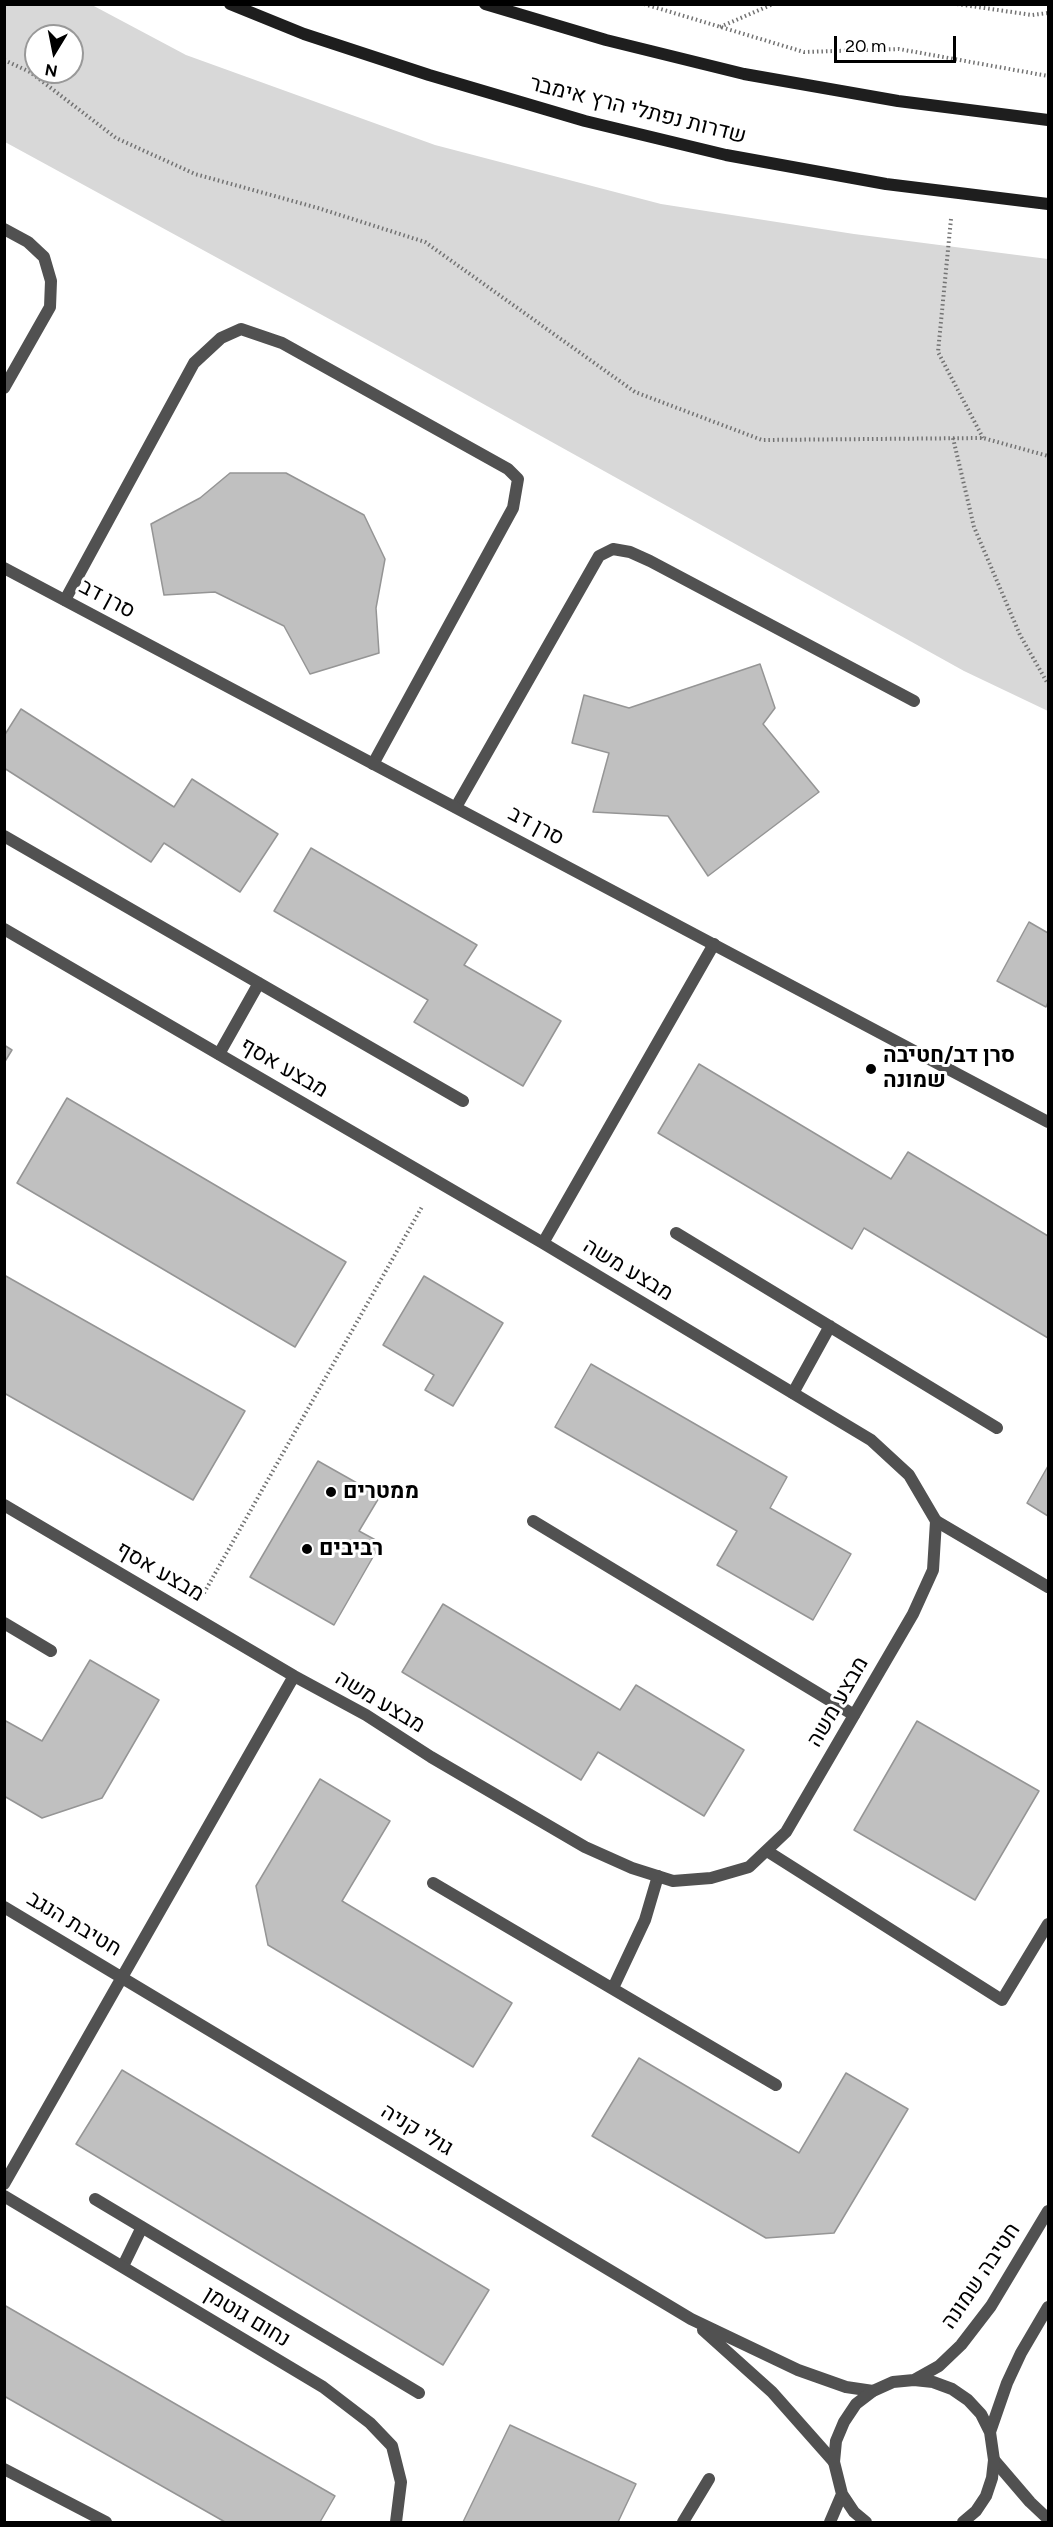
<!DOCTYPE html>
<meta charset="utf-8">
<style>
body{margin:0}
#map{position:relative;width:1053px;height:2527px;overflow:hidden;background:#fff;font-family:Figtree,sans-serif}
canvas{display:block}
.frame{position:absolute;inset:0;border:6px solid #000;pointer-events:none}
.north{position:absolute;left:24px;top:24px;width:60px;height:60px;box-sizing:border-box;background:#fff;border:2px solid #999;border-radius:50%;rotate:190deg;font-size:16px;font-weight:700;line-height:24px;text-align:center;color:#000}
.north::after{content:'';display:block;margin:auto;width:21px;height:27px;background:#000;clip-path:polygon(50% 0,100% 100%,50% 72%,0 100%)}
.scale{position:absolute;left:834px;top:36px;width:122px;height:27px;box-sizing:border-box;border:3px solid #000;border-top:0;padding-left:8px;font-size:18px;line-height:21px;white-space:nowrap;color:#000;-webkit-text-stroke:4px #fff;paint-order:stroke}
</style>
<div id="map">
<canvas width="1053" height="2527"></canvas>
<div class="frame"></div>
<div class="north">N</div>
<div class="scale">20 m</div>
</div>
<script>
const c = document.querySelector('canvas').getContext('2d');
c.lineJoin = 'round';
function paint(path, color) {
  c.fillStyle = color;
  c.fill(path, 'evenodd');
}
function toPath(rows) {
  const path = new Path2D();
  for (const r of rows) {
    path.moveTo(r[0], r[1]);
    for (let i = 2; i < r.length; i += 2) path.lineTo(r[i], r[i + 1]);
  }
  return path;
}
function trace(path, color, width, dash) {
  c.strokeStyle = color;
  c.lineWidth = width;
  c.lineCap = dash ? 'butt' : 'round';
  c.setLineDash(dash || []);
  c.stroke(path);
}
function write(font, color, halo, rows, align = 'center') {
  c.font = font + ' Figtree,Heebo,sans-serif';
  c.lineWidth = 6;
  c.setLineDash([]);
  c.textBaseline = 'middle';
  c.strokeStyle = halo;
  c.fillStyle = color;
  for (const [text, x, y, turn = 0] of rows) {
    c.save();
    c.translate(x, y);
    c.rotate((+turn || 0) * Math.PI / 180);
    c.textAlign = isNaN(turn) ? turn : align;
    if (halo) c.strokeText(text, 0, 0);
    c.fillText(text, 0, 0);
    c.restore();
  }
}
const green = toPath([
 [4,5,92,5,186,55,435,145,661,204,854,234,1048,259,1048,711,964,671,388,351,5,142],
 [36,36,72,36,72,72,36,72]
]);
const building = toPath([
 [230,473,286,473,364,515,385,559,376,608,379,653,310,674,284,626,215,592,164,595,151,524,200,498,230,473],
 [760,664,775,708,763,724,819,792,708,876,668,816,593,812,609,753,572,743,584,695,629,708,760,664],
 [21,709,174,807,192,779,278,834,240,892,164,843,151,862,4,768,4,736,21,709],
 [311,848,477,945,464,965,561,1021,523,1086,414,1022,428,1000,274,911,311,848],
 [1029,922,1048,933,1048,1002,1046,1007,997,981,1029,922],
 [4,1045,12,1050,4,1063,4,1045],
 [699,1064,891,1179,908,1152,1048,1236,1048,1338,864,1228,852,1249,658,1133,699,1064],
 [67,1098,346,1262,295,1347,17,1183,67,1098],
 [4,1275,245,1411,193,1500,4,1393,4,1275],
 [424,1276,503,1323,453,1406,425,1390,434,1375,383,1345,424,1276],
 [591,1364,787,1477,770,1508,851,1554,813,1620,717,1565,737,1531,555,1427,591,1364],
 [318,1461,380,1496,359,1531,381,1543,334,1625,250,1577,318,1461],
 [1048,1466,1048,1516,1027,1503,1048,1466],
 [443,1604,620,1710,636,1685,744,1750,704,1816,598,1752,581,1780,402,1672,443,1604],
 [90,1660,159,1700,102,1798,42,1818,4,1796,4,1720,42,1741,90,1660],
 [917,1721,1039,1791,975,1900,854,1830,917,1721],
 [320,1779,390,1821,342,1901,512,2003,473,2067,268,1945,256,1886,320,1779],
 [639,2058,799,2153,846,2073,908,2109,834,2233,766,2238,592,2136,639,2058],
 [122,2070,489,2290,443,2365,76,2144,122,2070],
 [4,2305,335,2496,320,2522,225,2522,4,2396,4,2305],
 [510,2425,636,2484,618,2522,463,2522,510,2425]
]);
const path = toPath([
 [644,4,804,52,899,49,1048,76],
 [957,4,1032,15,1048,13],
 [720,27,773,4],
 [4,60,30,72,116,138,195,174,318,208,425,242,635,392,762,440,983,438,1048,456],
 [951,219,938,352,983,438],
 [953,438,974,527,1020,635,1048,684],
 [204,1593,423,1205]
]);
const service = toPath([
 [4,229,28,242,44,257,51,281,50,307,4,388],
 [65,600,194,363,221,338,241,329,282,343,508,469,518,479,513,508,373,764],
 [456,807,599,556,613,549,630,552,650,561,914,701],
 [4,836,463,1101],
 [219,1054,259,983],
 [676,1233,997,1428],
 [793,1393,830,1326],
 [533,1521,854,1715],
 [936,1521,1048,1587],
 [4,1623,51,1651],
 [767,1851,1002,2000,1048,1924],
 [433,1883,776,2085],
 [613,1988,645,1920,658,1876],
 [95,2199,419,2393],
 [123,2266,142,2227],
 [4,2469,106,2522],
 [683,2522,709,2479]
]);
const minor = toPath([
 [4,929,543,1243,871,1440,909,1475,936,1521,933,1570,913,1614,786,1832,749,1867,711,1878,673,1881,632,1868,585,1847,431,1757,366,1715,294,1676,4,1505],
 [543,1243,714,944],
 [4,1907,691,2319,798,2370,846,2387,873,2391],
 [4,2184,294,1676],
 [4,2196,323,2387,370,2423,392,2446,401,2482,396,2522],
 [703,2330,772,2392,834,2462],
 [994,2460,1030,2502,1048,2519]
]);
const tertiary = toPath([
 [4,568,1048,1122],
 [914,2380,939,2366,961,2345,991,2306,1048,2211],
 [990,2432,1007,2383,1021,2353,1048,2307],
 [830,2522,842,2494],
 [866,2522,854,2512,842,2494,834,2462,836,2441,844,2422,856,2404,873,2391,893,2382,914,2380,933,2382,952,2389,968,2400,981,2414,990,2432,994,2460,992,2478,986,2496,976,2511,963,2522]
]);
const secondary = toPath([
 [230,4,304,34,429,75,585,121,726,155,886,184,1048,204],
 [485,4,606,40,744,74,898,101,1048,120]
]);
const markers = [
 [871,1069,6,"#000"],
 [331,1492,6,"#000"],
 [307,1549,6,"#000"]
];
const streetNames = [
 ["שדרות נפתלי הרץ אימבר",638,110,14],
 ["סרן דב",107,599,28],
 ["סרן דב",536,826,28],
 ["מבצע אסף",284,1068,30],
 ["מבצע משה",628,1270,31],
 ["מבצע אסף",160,1572,30],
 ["מבצע משה",380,1702,31],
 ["מבצע משה",838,1702,-60],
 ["חטיבת הנגב",74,1924,31],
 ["גולי קניה",417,2130,31],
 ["חטיבה שמונה",981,2276,-56],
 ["נחום גוטמן",247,2317,31]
];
const poiNames = [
 ["סרן דב/חטיבה",883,1056],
 ["שמונה",883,1081],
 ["ממטרים",343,1492],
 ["רביבים",319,1549]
];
paint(green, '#d8d8d8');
paint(building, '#c0c0c0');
trace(building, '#959595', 1.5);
trace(path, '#737373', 4, [1.5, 3]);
trace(service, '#515151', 12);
trace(minor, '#515151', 12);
trace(tertiary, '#515151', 12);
trace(secondary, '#1e1e1e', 12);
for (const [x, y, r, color] of markers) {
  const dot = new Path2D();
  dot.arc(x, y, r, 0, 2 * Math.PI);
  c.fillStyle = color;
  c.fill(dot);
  trace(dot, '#fff', 2);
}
write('22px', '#000', '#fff', streetNames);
write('bold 22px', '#000', '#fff', poiNames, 'left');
</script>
